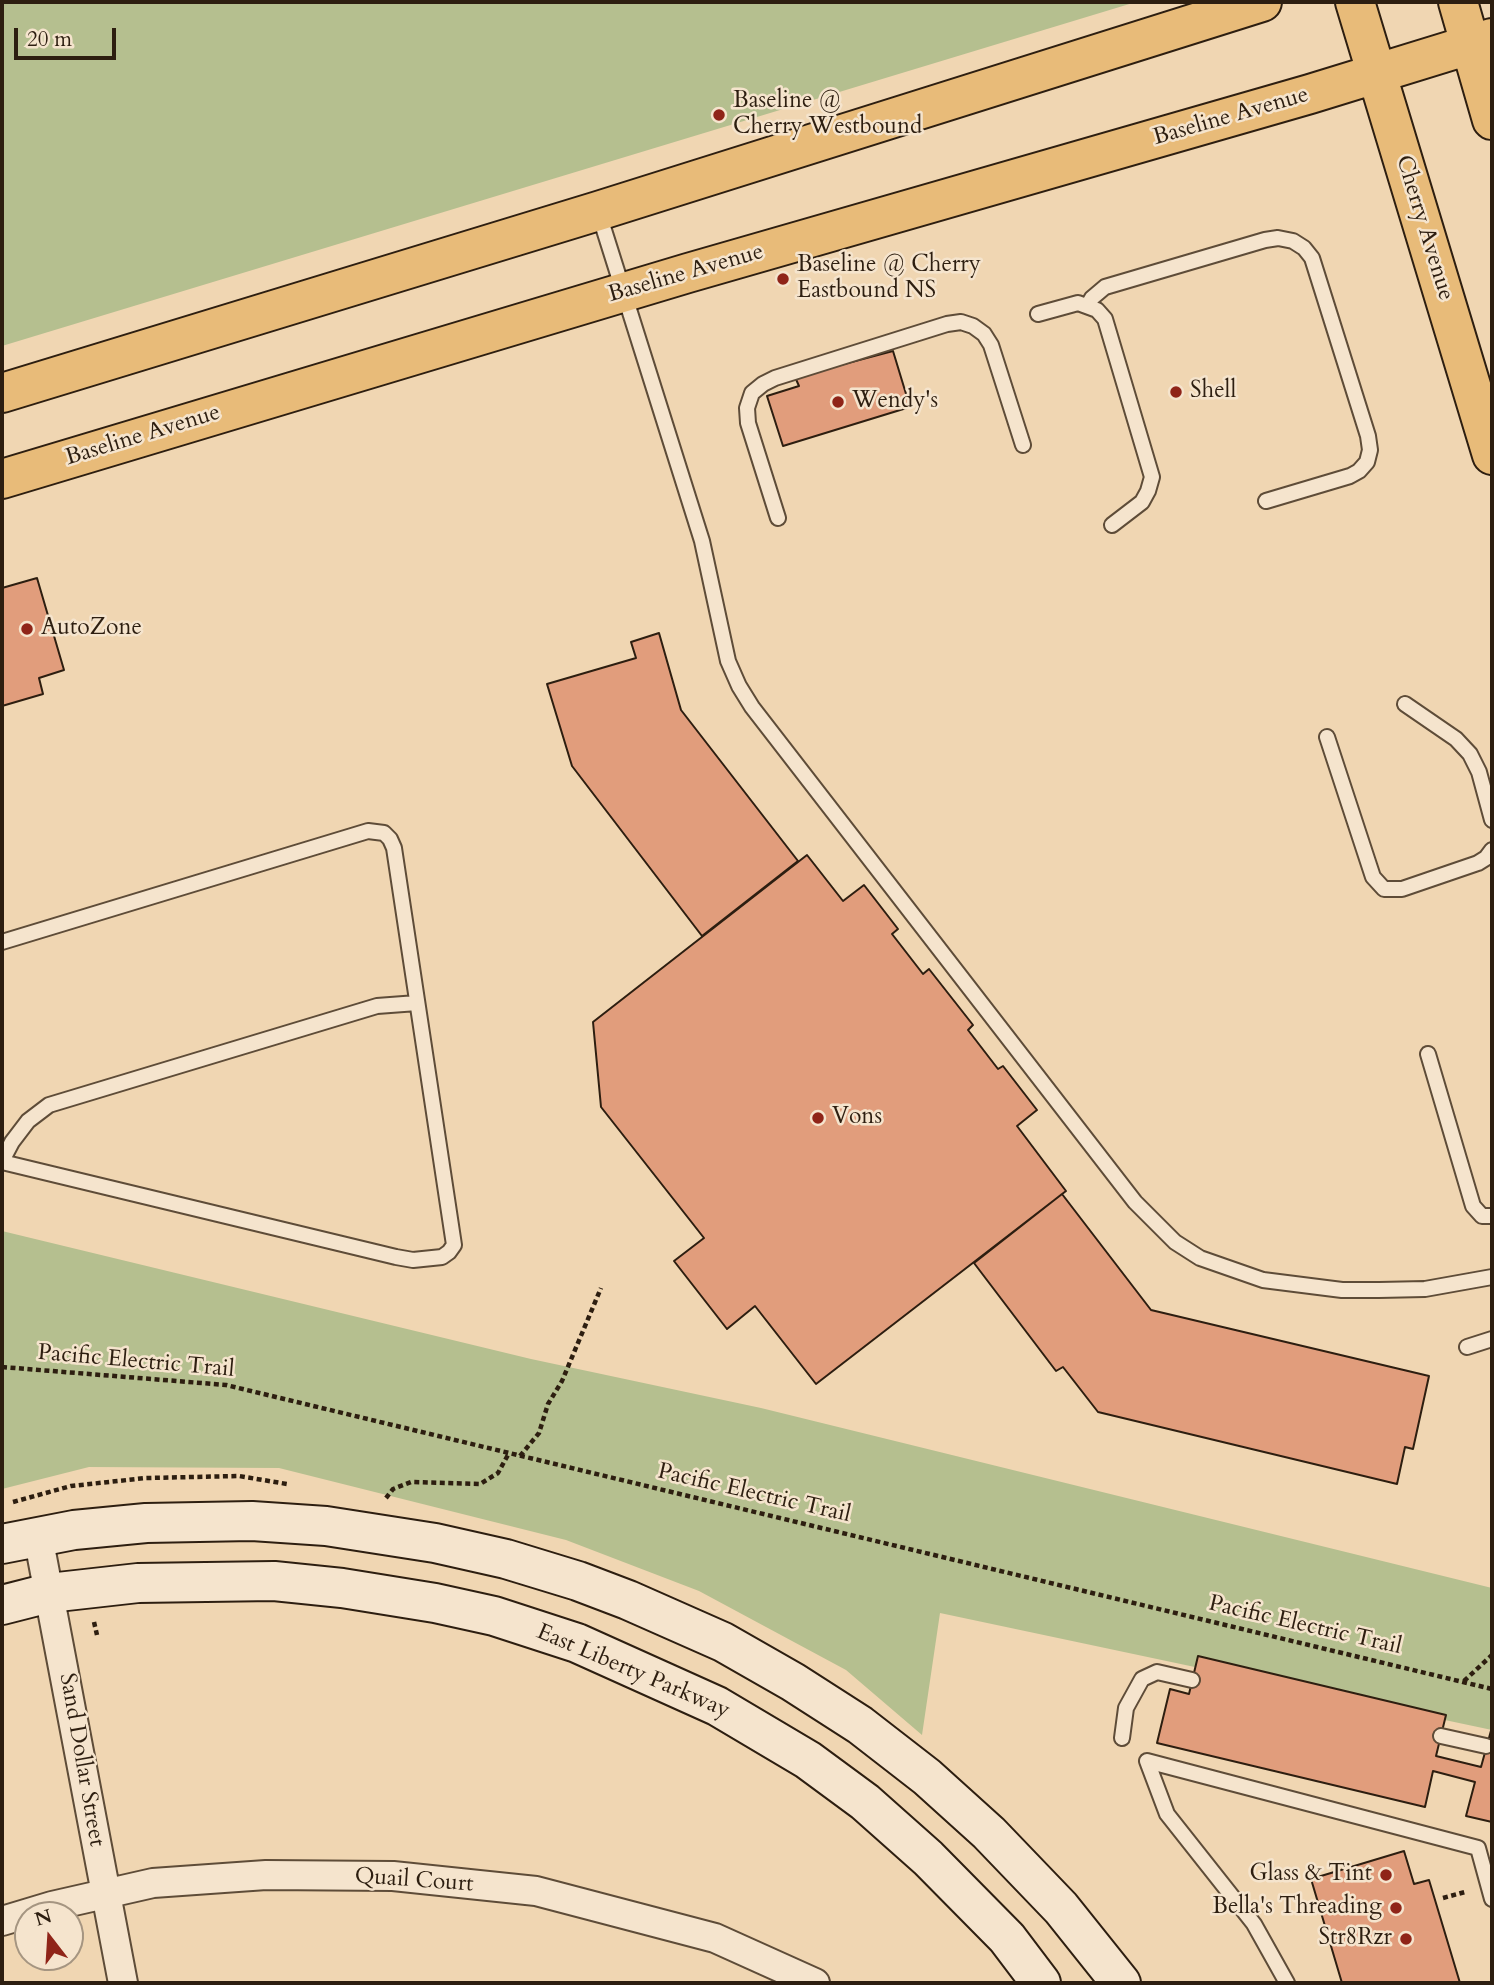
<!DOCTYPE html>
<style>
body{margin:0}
#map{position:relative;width:1494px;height:1985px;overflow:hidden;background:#f0d6b2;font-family:Cardo,serif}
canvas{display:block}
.frame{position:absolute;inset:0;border:4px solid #2d1e10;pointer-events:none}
.north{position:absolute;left:14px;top:1901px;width:70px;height:70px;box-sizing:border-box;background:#f5e4cd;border:2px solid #a59581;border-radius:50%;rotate:343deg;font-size:19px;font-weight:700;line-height:28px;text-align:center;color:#2d1e10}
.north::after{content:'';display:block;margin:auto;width:24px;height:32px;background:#8f2418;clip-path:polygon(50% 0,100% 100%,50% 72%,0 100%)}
.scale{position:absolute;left:14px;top:28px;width:102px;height:32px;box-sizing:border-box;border:4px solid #2d1e10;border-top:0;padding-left:9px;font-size:21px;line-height:24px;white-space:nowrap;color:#2d1e10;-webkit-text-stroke:5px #f5e4cd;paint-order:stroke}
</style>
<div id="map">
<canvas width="1494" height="1985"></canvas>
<div class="frame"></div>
<div class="north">N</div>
<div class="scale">20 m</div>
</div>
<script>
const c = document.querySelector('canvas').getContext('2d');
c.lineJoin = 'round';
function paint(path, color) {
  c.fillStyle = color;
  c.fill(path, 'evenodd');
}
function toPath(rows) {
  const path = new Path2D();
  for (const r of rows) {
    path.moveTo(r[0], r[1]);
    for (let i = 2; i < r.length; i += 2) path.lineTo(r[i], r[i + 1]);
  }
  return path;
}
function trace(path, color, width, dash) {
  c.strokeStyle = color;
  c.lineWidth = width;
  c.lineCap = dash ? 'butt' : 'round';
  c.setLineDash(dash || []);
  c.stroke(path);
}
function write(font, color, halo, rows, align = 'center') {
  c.font = font + ' Cardo,serif';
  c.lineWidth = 5;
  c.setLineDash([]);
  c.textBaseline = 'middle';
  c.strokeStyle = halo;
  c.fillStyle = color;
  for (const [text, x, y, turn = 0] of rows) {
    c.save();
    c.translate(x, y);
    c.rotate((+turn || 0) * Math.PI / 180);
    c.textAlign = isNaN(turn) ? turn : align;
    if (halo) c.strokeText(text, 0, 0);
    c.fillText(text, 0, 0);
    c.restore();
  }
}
const green = toPath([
 [2,2,1136,2,2,346],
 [2,1231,531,1359,761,1408,1492,1588,1492,1730,940,1613,922,1735,846,1670,699,1591,566,1540,279,1468,89,1467,2,1489]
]);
const building = toPath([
 [893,351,910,407,783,446,767,396,799,386,795,377,893,351],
 [37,578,64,670,39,678,43,694,2,706,2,588,37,578],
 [659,633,681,710,798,861,702,936,572,766,547,684,636,658,631,642,659,633],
 [807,855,843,901,864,885,898,929,892,934,923,974,929,969,973,1025,968,1030,998,1069,1003,1066,1037,1110,1017,1126,1066,1191,816,1384,755,1306,727,1329,674,1261,704,1238,601,1107,593,1022,807,855],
 [1062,1194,1151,1310,1429,1376,1413,1449,1405,1447,1397,1484,1098,1412,1063,1367,1056,1371,974,1263,1062,1194],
 [1198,1656,1446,1715,1436,1756,1481,1767,1492,1727,1492,1822,1466,1816,1475,1782,1433,1771,1425,1807,1157,1743,1170,1689,1189,1694,1198,1656],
 [1404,1851,1414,1884,1429,1880,1460,1983,1342,1983,1311,1879,1404,1851]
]);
const path = toPath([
 [2,1367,226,1385,1492,1689],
 [520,1456,539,1433,548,1404,562,1381,601,1288],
 [386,1498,393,1489,411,1482,480,1484,498,1473,509,1453],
 [13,1502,71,1486,146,1478,239,1476,287,1484],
 [94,1622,97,1635],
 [1464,1681,1492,1655],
 [1443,1898,1465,1892]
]);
const lane = toPath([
 [599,214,702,541,728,661,739,686,752,707,1135,1202,1175,1242,1200,1258,1263,1280,1342,1290,1379,1290,1425,1289,1492,1277],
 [1088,305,1092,298,1105,287,1265,240,1278,238,1293,241,1304,248,1312,258,1368,436,1370,450,1367,462,1359,471,1350,476,1266,501],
 [1038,314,1078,303,1097,310,1105,319,1152,477,1148,491,1142,502,1112,525],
 [778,518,748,423,747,408,752,393,763,384,775,378,947,324,961,322,973,326,984,334,991,345,1023,445],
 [1405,704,1456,739,1470,754,1479,772,1492,820],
 [1327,737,1373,877,1384,889,1402,889,1478,863,1486,858,1492,850],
 [2,942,368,831,384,833,390,839,394,848,454,1245,449,1252,442,1257,413,1260,396,1257,2,1162],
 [1428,1054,1473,1206,1482,1216,1492,1216],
 [2,1161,12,1142,28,1121,49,1105,377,1006,417,1003],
 [1467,1347,1492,1339],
 [1441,1736,1486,1746],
 [1122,1738,1126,1708,1142,1679,1157,1672,1192,1680],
 [1287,1983,1254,1924,1167,1814,1147,1761,1478,1848,1492,1899]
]);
const street = toPath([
 [38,1536,123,1983],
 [2,1921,52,1906,153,1883,266,1875,393,1876,536,1891,715,1938,815,1983]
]);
const secondary = toPath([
 [2,1544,74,1530,146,1523,252,1521,326,1526,435,1543,506,1559,578,1581,628,1600,723,1642,793,1682,860,1725,927,1777,989,1833,1061,1908,1121,1983],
 [2,1605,49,1593,138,1583,274,1581,342,1588,435,1603,494,1616,577,1643,717,1706,808,1760,865,1802,928,1858,1007,1938,1041,1983]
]);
const primary = toPath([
 [1355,2,1492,455],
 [1458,2,1492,120],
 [2,393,598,211,1262,2],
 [2,479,688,273,1310,94,1492,38]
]);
const markers = [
 [719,115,7,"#8f2418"],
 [783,279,7,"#8f2418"],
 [1176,392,7,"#8f2418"],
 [838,402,7,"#8f2418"],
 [27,629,7,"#8f2418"],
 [818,1118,7,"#8f2418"],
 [1386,1875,7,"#8f2418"],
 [1396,1908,7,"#8f2418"],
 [1406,1939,7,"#8f2418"]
];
const poiNames = [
 ["Baseline @",733,102],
 ["Cherry Westbound",733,128],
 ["Baseline @ Cherry",797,266],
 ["Eastbound NS",797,292],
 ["Shell",1190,392],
 ["Wendy's",852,402],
 ["AutoZone",41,629],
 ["Vons",832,1118],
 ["Glass & Tint",1372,1875,"right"],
 ["Bella's Threading",1382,1908,"right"],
 ["Str8Rzr",1392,1939,"right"]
];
const streetNames = [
 ["Baseline Avenue",1231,117,-16],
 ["Cherry Avenue",1424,228,73],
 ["Baseline Avenue",686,274,-16],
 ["Baseline Avenue",143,436,-17],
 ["Pacific Electric Trail",136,1362,5],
 ["Pacific Electric Trail",754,1494,13],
 ["Pacific Electric Trail",1305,1626,13],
 ["East Liberty Parkway",633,1672,23],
 ["Sand Dollar Street",81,1760,80],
 ["Quail Court",414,1881,4]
];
paint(green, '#b5bf8f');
paint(building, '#e19d7c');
trace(building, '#2d1e10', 2);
trace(lane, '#5e4c38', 18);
trace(street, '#5e4c38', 32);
trace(secondary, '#2d1e10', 42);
trace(primary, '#2d1e10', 42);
trace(path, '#2d1e10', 4.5, [5, 3.5]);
trace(lane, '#f5e4cd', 14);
trace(street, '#f5e4cd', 28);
trace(secondary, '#f5e4cd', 38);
trace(primary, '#e8bb79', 38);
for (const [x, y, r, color] of markers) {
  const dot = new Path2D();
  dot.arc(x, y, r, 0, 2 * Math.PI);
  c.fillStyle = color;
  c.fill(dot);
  trace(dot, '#f5e4cd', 2.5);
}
write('23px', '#2d1e10', '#f5e4cd', poiNames, 'left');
write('23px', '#2d1e10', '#f5e4cd', streetNames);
</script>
